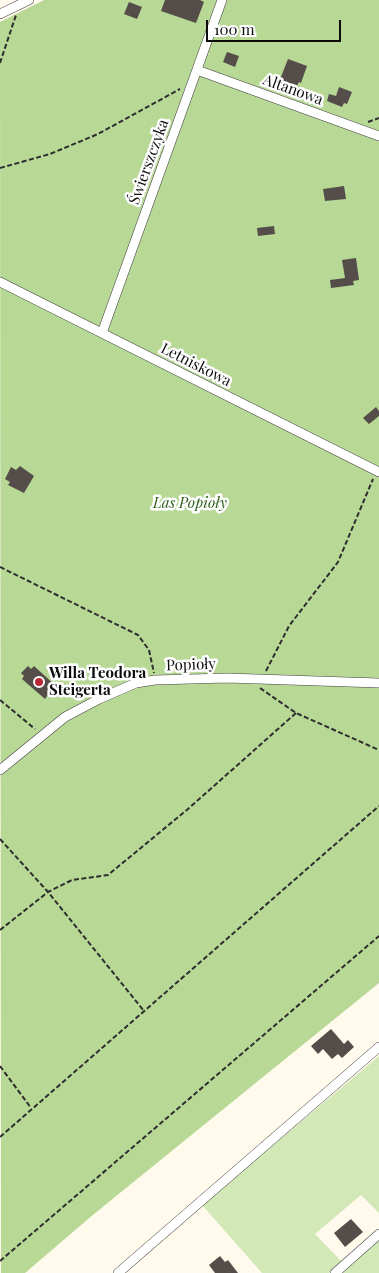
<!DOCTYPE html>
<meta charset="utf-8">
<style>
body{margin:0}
#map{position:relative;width:379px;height:1273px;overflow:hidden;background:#fffaec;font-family:"Playfair Display",serif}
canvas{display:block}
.scale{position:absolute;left:206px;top:20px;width:135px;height:22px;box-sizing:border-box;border:2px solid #0c0c0c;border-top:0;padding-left:6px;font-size:15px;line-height:18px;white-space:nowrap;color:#0c0c0c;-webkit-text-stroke:4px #fff;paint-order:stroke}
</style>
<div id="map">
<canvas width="379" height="1273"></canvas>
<div class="scale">100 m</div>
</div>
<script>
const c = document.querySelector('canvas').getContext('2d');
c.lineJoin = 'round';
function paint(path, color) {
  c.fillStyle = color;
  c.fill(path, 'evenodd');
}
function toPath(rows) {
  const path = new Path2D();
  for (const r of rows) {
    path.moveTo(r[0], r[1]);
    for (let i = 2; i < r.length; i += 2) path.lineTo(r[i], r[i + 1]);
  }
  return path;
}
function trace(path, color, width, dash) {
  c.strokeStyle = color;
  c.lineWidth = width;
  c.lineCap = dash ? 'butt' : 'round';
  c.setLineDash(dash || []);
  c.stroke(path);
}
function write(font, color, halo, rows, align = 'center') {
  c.font = font + ' "Playfair Display",serif';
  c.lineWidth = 5;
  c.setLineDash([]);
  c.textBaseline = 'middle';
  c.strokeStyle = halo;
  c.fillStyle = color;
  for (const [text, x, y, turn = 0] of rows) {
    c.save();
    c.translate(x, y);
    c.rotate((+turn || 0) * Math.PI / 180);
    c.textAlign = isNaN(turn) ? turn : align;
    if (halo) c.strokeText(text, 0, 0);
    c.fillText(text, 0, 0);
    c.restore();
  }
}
const green = toPath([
 [379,1056,379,1213,361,1195,315,1234,342,1262,329,1273,262,1273,202,1205],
 [379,1240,379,1273,342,1273]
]);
const forest = toPath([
 [44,0,379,0,379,983,94,1214,25,1273,1,1273,0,22]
]);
const building = toPath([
 [165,0,200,0,204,2,196,23,161,11],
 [129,2,142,7,137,19,124,14],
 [227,52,239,56,235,67,223,62],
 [288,59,307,66,301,83,299,82,296,88,279,82],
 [339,87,352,92,347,104,344,103,342,107,327,101,329,94,336,96],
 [344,186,346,199,325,201,323,189],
 [274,226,275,234,258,236,257,228],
 [356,258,359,280,353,281,354,285,331,288,330,280,345,278,342,260],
 [376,407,379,411,379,416,369,424,363,418],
 [20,466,34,476,24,493,8,485,10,482,5,479,11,467,16,470],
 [28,666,31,669,34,666,56,686,54,689,56,691,50,698,47,696,45,699,22,679,24,676,21,673],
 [331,1029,344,1044,348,1040,354,1047,342,1058,338,1054,332,1059,323,1049,318,1054,311,1046],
 [351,1219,363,1232,345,1247,334,1233],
 [220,1256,225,1262,228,1260,238,1273,215,1273,209,1265]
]);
const path = toPath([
 [0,63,16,15],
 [368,122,379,118],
 [0,168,50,154,98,134,180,89],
 [0,567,138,635,149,650,154,673],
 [266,671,289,626,338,562,373,479],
 [260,688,296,713,379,750],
 [0,700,35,729],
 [0,839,48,892,144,1011],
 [0,930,48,892,72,880,108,875,188,809,296,713],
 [0,1066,31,1108],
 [0,1137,379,806],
 [0,1261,379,936]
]);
const minor = toPath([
 [0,14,29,0],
 [197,70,379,136],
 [0,282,379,472],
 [102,333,222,0],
 [0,770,65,717,99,699,136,683,155,680,227,678,379,683],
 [118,1273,379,1047],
 [335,1273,379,1234]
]);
const markers = [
 [39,682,5,"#b82837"]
];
const streetNames = [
 ["Altanowa",293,90,20],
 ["Świerszczyka",149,162,-70],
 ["Letniskowa",196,365,27],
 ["Popioły",191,665,-2]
];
const parkNames = [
 ["Las Popioły",190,503]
];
const poiNames = [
 ["Willa Teodora",49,673],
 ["Steigerta",49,690]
];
paint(green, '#d3e8b7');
paint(forest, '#b8d896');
paint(building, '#544d49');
trace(minor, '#3f3f3f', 10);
trace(path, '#2e2e2e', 2, [5, 2.5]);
trace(minor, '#fff', 9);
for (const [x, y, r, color] of markers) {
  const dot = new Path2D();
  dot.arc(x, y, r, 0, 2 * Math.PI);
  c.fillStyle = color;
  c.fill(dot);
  trace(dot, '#fff', 2);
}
write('15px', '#0c0c0c', '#fff', streetNames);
write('italic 15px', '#30621e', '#fff', parkNames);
write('bold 15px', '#0c0c0c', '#fff', poiNames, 'left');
</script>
